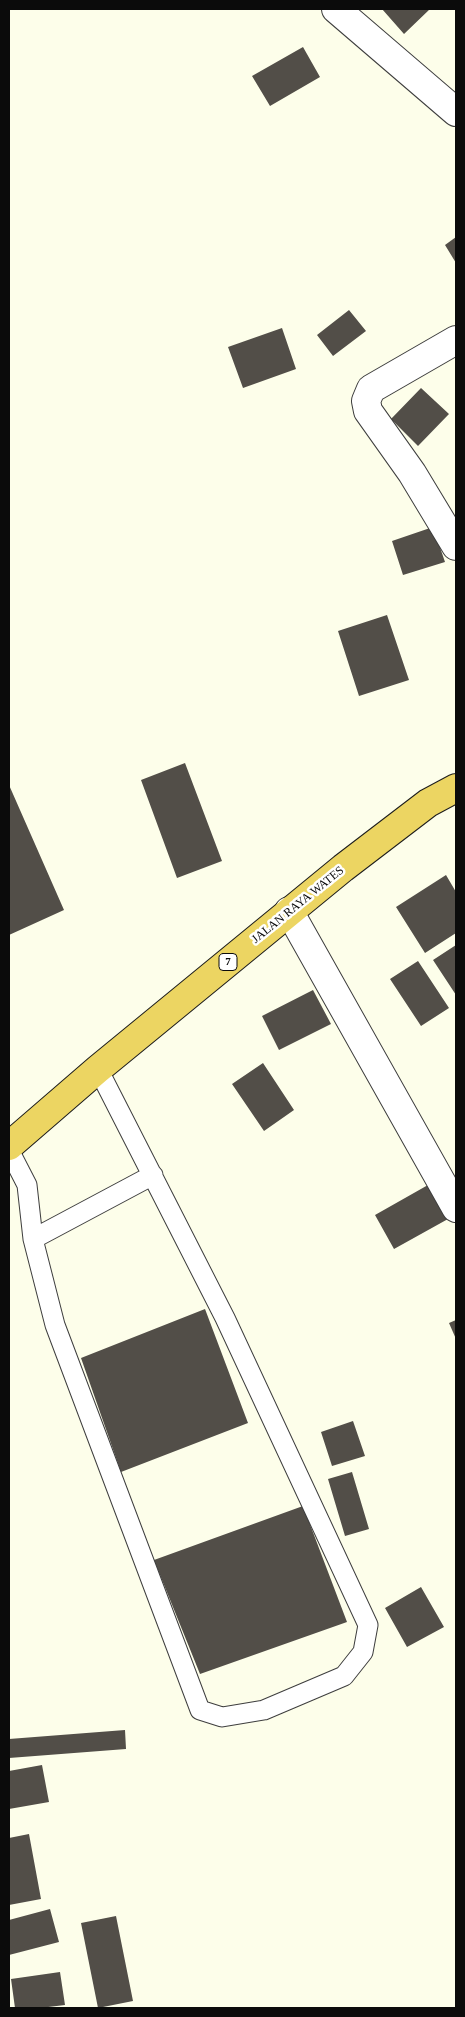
<!DOCTYPE html>
<style>
body{margin:0}
#map{position:relative;width:465px;height:2017px;overflow:hidden;background:#fdfeea;font-family:Georgia,serif}
canvas{display:block}
.frame{position:absolute;inset:0;border:10px solid #0b0b0b;pointer-events:none}
</style>
<div id="map">
<canvas width="465" height="2017"></canvas>
<div class="frame"></div>
</div>
<script>
const c = document.querySelector('canvas').getContext('2d');
c.lineJoin = 'round';
function paint(path, color) {
  c.fillStyle = color;
  c.fill(path, 'evenodd');
}
function toPath(rows) {
  const path = new Path2D();
  for (const r of rows) {
    path.moveTo(r[0], r[1]);
    for (let i = 2; i < r.length; i += 2) path.lineTo(r[i], r[i + 1]);
  }
  return path;
}
function trace(path, color, width, dash) {
  c.strokeStyle = color;
  c.lineWidth = width;
  c.lineCap = dash ? 'butt' : 'round';
  c.setLineDash(dash || []);
  c.stroke(path);
}
function write(font, color, halo, rows, align = 'center') {
  c.font = font + ' Georgia,serif';
  c.lineWidth = 5;
  c.setLineDash([]);
  c.textBaseline = 'middle';
  c.strokeStyle = halo;
  c.fillStyle = color;
  for (const [text, x, y, turn = 0] of rows) {
    c.save();
    c.translate(x, y);
    c.rotate((+turn || 0) * Math.PI / 180);
    c.textAlign = isNaN(turn) ? turn : align;
    if (halo) c.strokeText(text, 0, 0);
    c.fillText(text, 0, 0);
    c.restore();
  }
}
const building = toPath([
 [382,9,430,9,404,34],
 [303,47,320,77,270,106,252,76],
 [456,237,456,263,445,245],
 [349,310,366,331,333,356,317,335],
 [282,328,296,369,243,388,228,347],
 [421,388,449,414,418,446,391,419],
 [433,527,445,562,403,575,392,541],
 [387,615,409,680,359,696,338,631],
 [185,763,222,861,177,878,141,780],
 [9,785,64,910,9,935],
 [446,875,456,892,456,933,425,953,396,907],
 [456,945,456,995,433,960],
 [418,961,449,1008,421,1026,390,979],
 [313,990,331,1024,279,1050,262,1016],
 [263,1063,294,1110,264,1131,232,1084],
 [428,1185,448,1219,394,1249,375,1215],
 [205,1309,248,1423,121,1472,81,1358],
 [456,1320,456,1339,449,1323],
 [353,1421,365,1456,332,1466,321,1432],
 [352,1472,369,1529,345,1536,328,1479],
 [303,1506,347,1622,200,1674,154,1560],
 [421,1587,444,1627,407,1647,385,1608],
 [125,1730,126,1749,9,1758,9,1739],
 [42,1765,49,1802,9,1809,9,1771],
 [29,1834,41,1899,9,1905,9,1838],
 [50,1909,59,1942,9,1955,9,1920],
 [116,1916,133,2001,98,2008,81,1923],
 [60,1972,65,2005,40,2008,15,2008,11,1979]
]);
const service = toPath([
 [9,1150,27,1185,33,1239,55,1325,200,1710,222,1717,264,1710,344,1676,363,1652,368,1625,225,1318,98,1069],
 [33,1239,153,1175]
]);
const minor = toPath([
 [336,9,456,112],
 [456,340,371,389,366,401,368,411,412,473,456,546],
 [289,911,456,1208]
]);
const trunk = toPath([
 [9,1146,98,1069,343,868,428,803,456,788]
]);
const shields = [
 [228,962,18]
];
const shieldNames = [
 ["7",228,962]
];
const streetNames = [
 ["JALAN RAYA WATES",298,905,-39]
];
paint(building, '#524e48');
trace(service, '#3e3e3e', 21);
trace(minor, '#3e3e3e', 30);
trace(trunk, '#1c1c1c', 30);
trace(service, '#fff', 19);
trace(minor, '#fff', 28);
trace(trunk, '#ecd562', 28);
for (const [x, y, w] of shields) {
  const box = new Path2D();
  box.roundRect(x - w / 2, y - 8.5, w, 17, 4);
  c.fillStyle = '#fff';
  c.fill(box);
  trace(box, '#0b0b0b', 1);
}
write('bold 11px', '#0b0b0b', null, shieldNames);
write('12px', '#0b0b0b', '#fff', streetNames);
</script>
